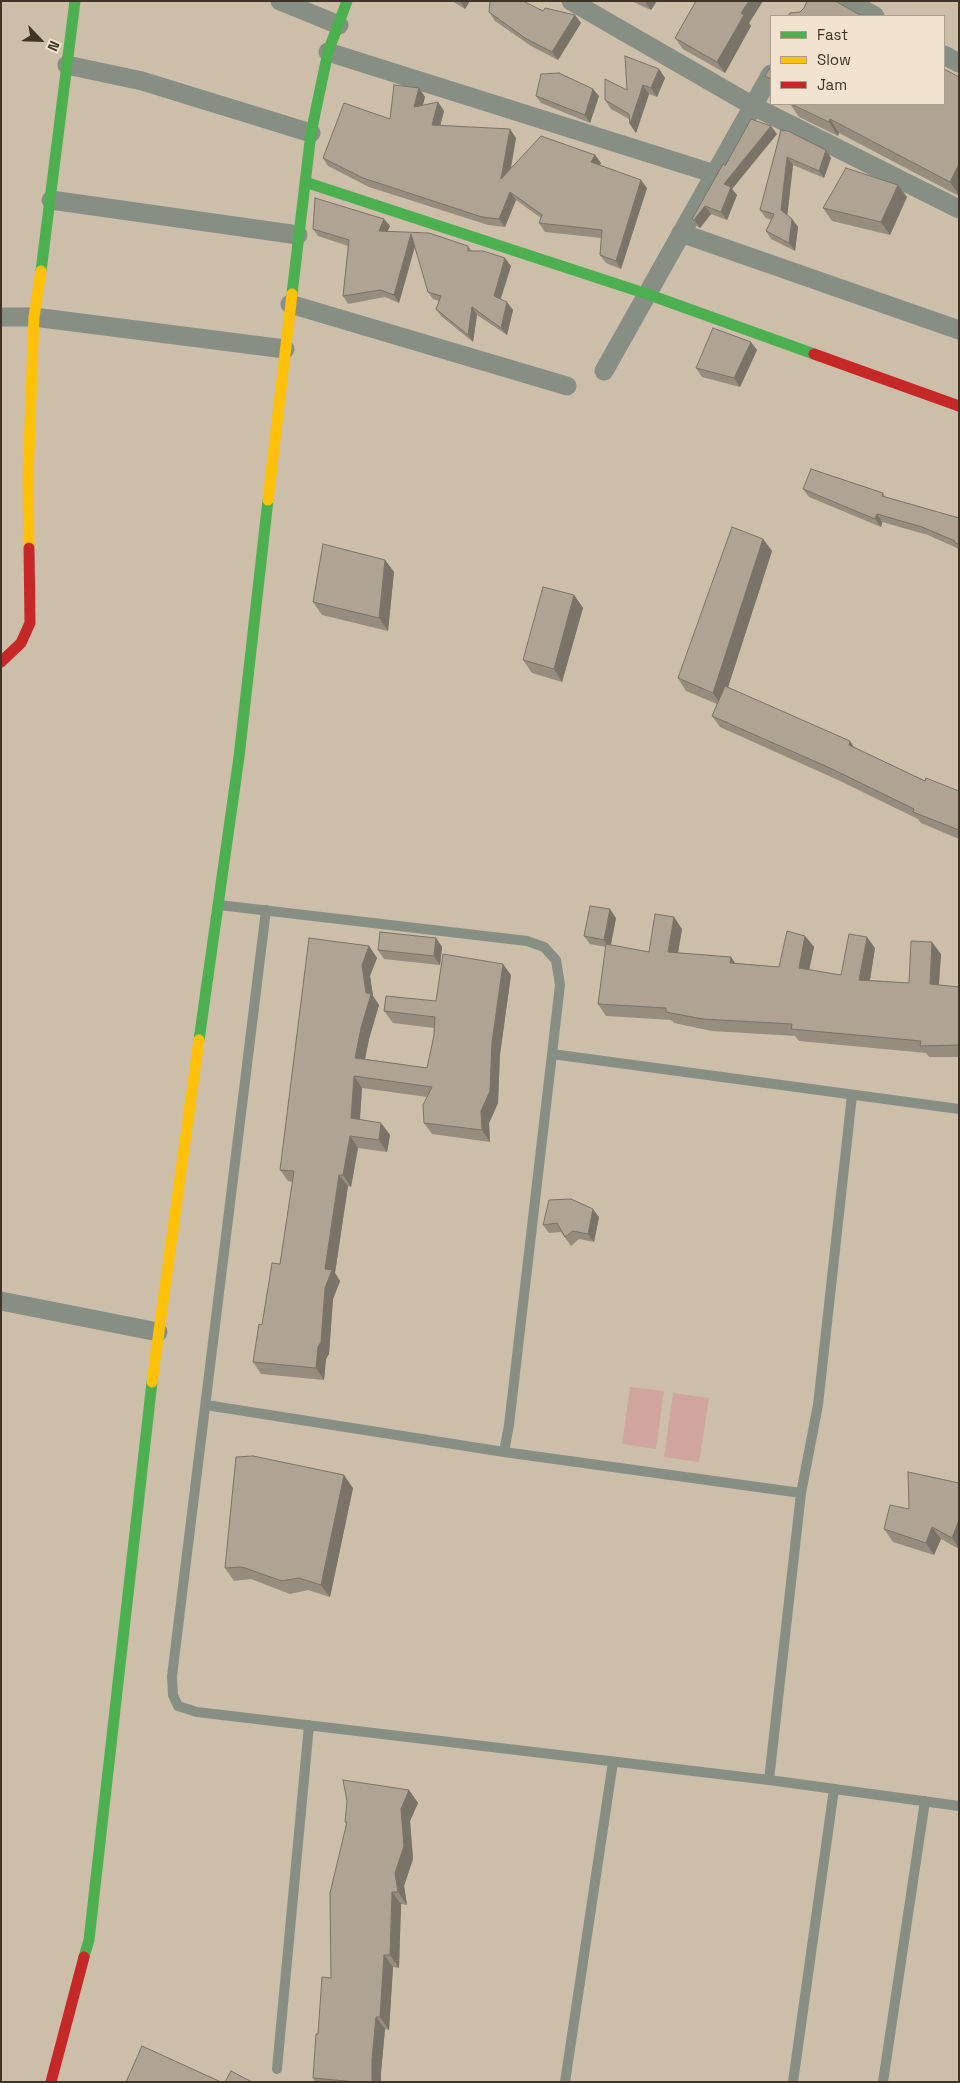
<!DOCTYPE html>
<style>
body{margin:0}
#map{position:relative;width:960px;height:2083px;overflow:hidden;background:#cdbeaa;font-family:"Space Grotesk",sans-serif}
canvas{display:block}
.frame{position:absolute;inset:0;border:2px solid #3f3425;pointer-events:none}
.legend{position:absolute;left:770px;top:15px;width:175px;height:90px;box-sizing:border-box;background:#f1e3d0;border:1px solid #aa9d8c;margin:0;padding:6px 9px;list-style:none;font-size:15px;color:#3f3425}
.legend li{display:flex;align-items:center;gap:10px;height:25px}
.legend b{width:25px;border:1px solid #aa9d8c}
.north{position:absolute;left:15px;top:15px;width:50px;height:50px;-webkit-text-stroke:4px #f1e3d0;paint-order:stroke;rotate:114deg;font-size:14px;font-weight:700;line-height:20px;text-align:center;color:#3f3425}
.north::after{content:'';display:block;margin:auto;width:18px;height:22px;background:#3f3425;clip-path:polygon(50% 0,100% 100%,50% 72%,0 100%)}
</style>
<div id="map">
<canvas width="960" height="2083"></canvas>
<div class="frame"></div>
<ul class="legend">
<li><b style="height:6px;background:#4caf50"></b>Fast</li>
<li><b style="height:6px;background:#ffc107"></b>Slow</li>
<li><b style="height:6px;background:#c62828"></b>Jam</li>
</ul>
<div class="north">N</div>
</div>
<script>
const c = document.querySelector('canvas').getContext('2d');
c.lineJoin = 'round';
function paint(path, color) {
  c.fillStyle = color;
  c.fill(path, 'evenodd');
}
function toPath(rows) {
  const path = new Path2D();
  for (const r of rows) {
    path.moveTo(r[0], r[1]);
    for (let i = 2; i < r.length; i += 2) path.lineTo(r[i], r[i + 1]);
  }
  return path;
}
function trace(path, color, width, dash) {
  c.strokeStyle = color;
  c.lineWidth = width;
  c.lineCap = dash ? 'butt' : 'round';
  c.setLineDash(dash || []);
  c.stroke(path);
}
const green = toPath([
 [630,1387,664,1391,656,1449,622,1444],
 [673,1393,709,1398,699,1462,664,1457]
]);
const lane = toPath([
 [219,905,527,941,544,947,556,960,560,985,509,1425,504,1452],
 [266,910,172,1676,173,1695,178,1706,197,1712,769,1780,801,1493,818,1405,852,1095],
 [552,1054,959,1109],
 [206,1405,504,1452,801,1493],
 [769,1780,959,1806],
 [277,2069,309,1725],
 [565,2082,613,1762],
 [793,2082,834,1789],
 [883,2082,925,1801]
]);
const street = toPath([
 [280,1,339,25],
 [571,1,753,106,959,209],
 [848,1,875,16],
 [328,52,715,174],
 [944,55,959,63],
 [67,65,142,81,311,133],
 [51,200,298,235],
 [681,233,959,330],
 [290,304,567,386],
 [1,317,34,317,285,349],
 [604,371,771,74],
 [1,1301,158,1332]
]);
const fast = toPath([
 [305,182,647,294,814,354],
 [41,271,75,1],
 [292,294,311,133,328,52,347,1],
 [199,1040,239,757,268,500],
 [84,1957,89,1940,152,1382]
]);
const slow = toPath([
 [268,500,292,294],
 [29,548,28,479,34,317,41,271],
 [152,1382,199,1040]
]);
const jam = toPath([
 [814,354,959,406],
 [1,662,21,643,30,623,29,548],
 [51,2082,84,1957]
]);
const wall = toPath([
 [452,1,470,1,465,9],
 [631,1,657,1,651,10],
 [696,1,763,1,749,23,751,26,725,73,683,49,675,38],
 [543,11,575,15,581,23,558,60,531,46,495,21,489,12],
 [771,66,771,85,765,76],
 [659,69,665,78,657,97,649,94,636,133,630,124,629,119,611,109,605,100,627,90],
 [959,77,959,196,839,133,838,136,799,117,790,104,944,104],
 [419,88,425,97,422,106,438,102,444,111,440,126,516,138,511,169,595,155,601,163,600,165,647,188,621,269,606,263,600,255,601,238,545,232,539,223,541,218,516,200,505,227,488,225,369,187,328,166,323,158,390,119],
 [536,96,599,96,590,123,541,103],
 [781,130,826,150,831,158,824,178,793,165,787,215,792,219,798,227,795,251,771,239,766,231,772,220,766,218,760,210],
 [777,134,732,189,737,195,727,220,711,214,700,228,698,227,692,219,725,166],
 [898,185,907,197,890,235,832,221,823,208],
 [384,219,390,226,387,232,468,246,472,251,511,266,501,299,513,310,507,335,477,315,473,342,441,316,436,309,439,301,433,299,428,292,415,247,399,303,385,297,348,304,343,296,348,246,318,236,313,229],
 [757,350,740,387,702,377,696,368],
 [803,489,883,493,886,498,959,518,959,549,928,535,882,522,881,527,809,497],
 [763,539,772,551,728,687,925,781,959,791,959,839,921,823,918,819,838,780,720,727,712,716,717,704,686,691,678,678],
 [385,560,394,572,388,631,322,615,313,602],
 [574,595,583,608,562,682,532,673,523,660],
 [616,918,611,945,649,952,682,929,678,953,731,957,735,963,779,967,805,936,814,947,809,970,841,975,875,948,870,980,909,983,941,954,939,985,959,987,959,1057,929,1057,926,1053,799,1041,795,1036,712,1031,674,1023,671,1020,606,1016,598,1004,606,947,590,944,584,936],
 [436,938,442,947,440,965,384,959,378,950],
 [369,946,377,958,370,976,373,996,379,1005,369,1039,365,1059,427,1068,434,1035,434,1028,393,1023,384,1011,436,1001,511,975,500,1054,498,1103,489,1123,490,1142,432,1134,424,1123,427,1097,362,1088,360,1120,381,1123,390,1135,387,1152,358,1148,351,1187,348,1186,335,1273,340,1281,333,1299,329,1354,326,1359,324,1380,261,1374,253,1362,262,1325,280,1264,293,1182,288,1181,280,1170],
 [599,1217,594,1242,579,1239,571,1246,561,1232,549,1233,543,1225],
 [959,1483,959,1549,941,1539,934,1555,893,1542,884,1529,909,1509],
 [353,1488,330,1597,308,1590,290,1594,251,1579,234,1581,225,1568],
 [409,1790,418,1803,410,1821,413,1859,404,1886,407,1905,401,1904,399,1968,393,1967,389,2030,385,2029,381,2072,381,2082,315,2082,313,2078,318,2034,331,1978,346,1824,345,1822]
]);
const shadedWall = toPath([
 [460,1,470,1,465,9],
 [647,1,657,1,651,10,646,3],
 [749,1,763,1,749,23,751,26,725,73,717,62,741,13],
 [575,15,581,23,558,60,552,52],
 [659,69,665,78,657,97,651,88],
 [643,85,649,94,636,133,630,124],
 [419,88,425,97,420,116,414,107],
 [593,89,599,96,590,123,585,115],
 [438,102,444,111,438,134,432,125],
 [830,119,839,133,838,136,829,122],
 [771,126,777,134,732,189,737,195,727,220,721,212,724,184],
 [510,129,516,138,507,187,501,179],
 [826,150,831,158,824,178,819,171],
 [595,155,601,163,597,170,591,162],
 [787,157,793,165,787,218,781,210],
 [959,164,959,195,950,182],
 [641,180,647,188,621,269,616,261],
 [898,185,907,197,890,235,881,222],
 [510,192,516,200,505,227,499,219],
 [705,206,711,214,700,228,694,220],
 [384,219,390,226,384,239,379,231],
 [792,219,798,227,795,251,789,243],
 [411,234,416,242,399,303,394,295],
 [505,258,511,266,499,303,494,296],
 [507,302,513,310,507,335,501,328],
 [472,307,477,315,473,342,468,335],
 [751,342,757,350,740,387,734,378],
 [877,514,882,522,881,527,875,519],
 [763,539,772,551,722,706,713,693],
 [385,560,394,572,388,631,379,618],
 [574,595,583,608,562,682,554,669],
 [850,741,858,753,849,745],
 [610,909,616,918,610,948,604,940],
 [674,917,682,929,676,964,668,952],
 [805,936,814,947,807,980,799,968],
 [867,937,875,948,868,992,859,980],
 [436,938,442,947,440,965,434,956],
 [932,942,941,954,938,996,930,984],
 [369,946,377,958,370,976,373,996,379,1005,369,1039,363,1069,355,1058,366,993,362,965],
 [731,957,739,969,730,963],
 [503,964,511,975,500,1054,498,1103,489,1123,490,1142,482,1130,481,1111],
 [354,1076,362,1088,359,1130,351,1118],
 [381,1123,390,1135,387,1152,379,1140],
 [350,1136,358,1148,351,1187,343,1175],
 [339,1175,348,1186,335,1273,340,1281,333,1299,329,1354,326,1359,324,1380,316,1368,325,1269],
 [593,1209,599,1217,594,1242,588,1234],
 [344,1475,353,1488,330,1597,321,1585],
 [959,1520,959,1548,952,1538],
 [932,1527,941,1539,934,1555,926,1543],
 [409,1790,418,1803,410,1821,413,1859,404,1886,407,1905,398,1892,395,1873,401,1809],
 [392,1892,401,1904,399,1968,390,1955],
 [384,1955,393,1967,389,2030,380,2017],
 [376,2017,385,2029,381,2072,381,2082,372,2082,372,2059]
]);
const building = toPath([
 [490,1,523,1,543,11,545,8,575,15,552,52,525,38,489,12,490,1],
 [696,1,749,1,741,13,744,15,717,62,675,38,696,1],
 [807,1,835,1,862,16,788,16,790,13,800,12,804,8,807,1],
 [625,56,659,69,651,88,643,85,630,124,629,114,605,100,605,79,627,90,625,56],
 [771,66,771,79,765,76,771,66],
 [944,69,959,77,959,164,950,182,830,119,829,122,791,104,944,104,944,69],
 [559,73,593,89,585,115,536,96,541,74,559,73],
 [394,85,419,88,414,107,438,102,432,125,510,129,501,179,541,136,595,155,591,162,641,180,616,261,600,255,602,230,539,223,542,215,510,192,499,219,482,217,363,178,323,158,344,103,390,119,394,85],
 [751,119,771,126,724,184,731,187,721,212,705,206,694,220,692,219,723,164,725,166,751,119],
 [781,130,788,131,826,150,819,171,787,157,781,210,792,219,789,243,766,231,774,214,760,210,781,130],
 [846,168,898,185,881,222,823,208,846,168],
 [315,198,384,219,379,231,429,233,468,246,468,251,483,251,505,258,494,296,507,302,501,328,472,307,468,335,436,309,441,296,428,292,411,234,394,295,380,290,343,296,349,240,313,229,315,198],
 [713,328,751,342,734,378,696,368,713,328],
 [811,469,883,493,882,496,959,518,959,544,955,543,955,541,922,527,877,514,875,519,803,489,811,469],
 [732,527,763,539,713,693,678,678,732,527],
 [323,544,385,560,379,618,313,602,323,544],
 [543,587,574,595,554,669,523,660,543,587],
 [725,686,850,741,849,745,925,781,926,778,959,791,959,830,913,812,914,809,830,768,712,716,725,686],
 [590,906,610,909,604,940,584,936,590,906],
 [655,914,674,917,668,952,731,957,730,963,779,967,787,931,805,936,799,968,841,975,849,934,867,937,859,980,909,983,911,941,932,942,930,984,959,987,959,1045,920,1046,921,1041,791,1029,792,1024,703,1019,666,1012,666,1008,598,1004,606,944,649,952,655,914],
 [380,932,436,938,434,956,378,950,380,932],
 [309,938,369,946,362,965,366,993,371,994,361,1028,355,1058,427,1068,434,1035,435,1017,384,1011,386,996,436,1001,443,954,503,964,492,1042,490,1091,481,1111,482,1130,424,1123,423,1105,432,1087,354,1076,351,1118,381,1123,379,1140,350,1136,343,1175,339,1175,325,1269,332,1270,325,1288,321,1342,318,1347,316,1368,253,1362,259,1324,262,1325,272,1263,280,1264,294,1171,280,1170,309,938],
 [571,1199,593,1209,588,1234,573,1231,565,1237,557,1223,543,1225,549,1200,571,1199],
 [253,1456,344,1475,321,1585,299,1578,282,1581,242,1567,225,1568,236,1457,253,1456],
 [908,1472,959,1483,959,1520,952,1538,932,1527,926,1543,884,1529,890,1505,909,1509,908,1472],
 [343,1780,409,1790,401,1809,404,1846,395,1873,398,1892,392,1892,390,1955,384,1955,380,2017,376,2017,372,2059,372,2082,356,2082,313,2078,316,2034,318,2034,322,1977,331,1978,330,1893,347,1822,345,1822,347,1801,343,1780],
 [142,2046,221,2082,126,2082,142,2046],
 [231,2071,252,2082,225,2082,231,2071]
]);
paint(green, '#cfa59e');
trace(lane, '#878f85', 10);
trace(street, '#878f85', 19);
trace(fast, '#4caf50', 11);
trace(slow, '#ffc107', 11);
trace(jam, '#c62828', 11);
paint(wall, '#968d7e');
paint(shadedWall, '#7a7367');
paint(building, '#afa493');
trace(building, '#7a7367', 1);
</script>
